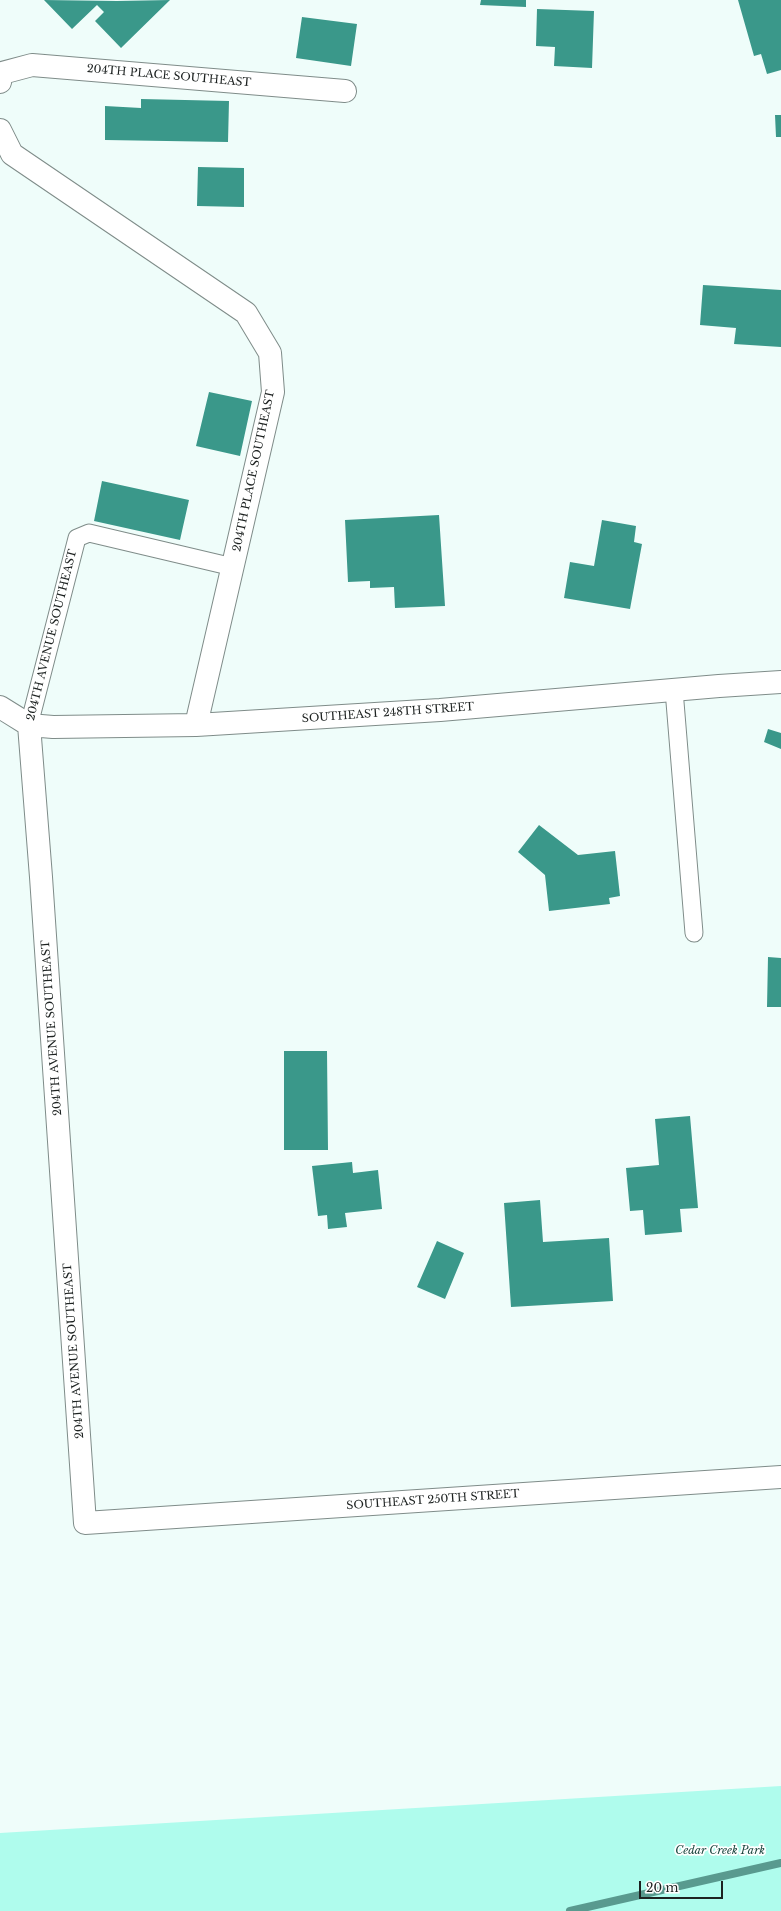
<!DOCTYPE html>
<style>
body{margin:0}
#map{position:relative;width:781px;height:1911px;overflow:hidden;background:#effdfa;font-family:"Libre Baskerville",serif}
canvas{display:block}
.scale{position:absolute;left:639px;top:1881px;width:84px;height:18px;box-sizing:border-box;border:2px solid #1d2221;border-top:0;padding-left:5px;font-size:12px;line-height:14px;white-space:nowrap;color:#1d2221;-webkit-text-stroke:3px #fff;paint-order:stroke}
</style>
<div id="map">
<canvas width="781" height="1911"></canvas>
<div class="scale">20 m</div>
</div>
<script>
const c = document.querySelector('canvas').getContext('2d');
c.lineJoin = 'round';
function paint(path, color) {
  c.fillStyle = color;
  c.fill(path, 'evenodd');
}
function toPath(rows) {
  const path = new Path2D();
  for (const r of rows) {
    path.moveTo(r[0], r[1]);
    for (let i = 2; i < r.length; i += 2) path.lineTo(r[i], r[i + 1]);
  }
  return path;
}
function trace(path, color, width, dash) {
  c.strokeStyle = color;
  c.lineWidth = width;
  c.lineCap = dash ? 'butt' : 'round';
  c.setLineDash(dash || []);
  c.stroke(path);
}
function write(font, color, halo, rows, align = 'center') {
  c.font = font + ' "Libre Baskerville",serif';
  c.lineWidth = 3.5;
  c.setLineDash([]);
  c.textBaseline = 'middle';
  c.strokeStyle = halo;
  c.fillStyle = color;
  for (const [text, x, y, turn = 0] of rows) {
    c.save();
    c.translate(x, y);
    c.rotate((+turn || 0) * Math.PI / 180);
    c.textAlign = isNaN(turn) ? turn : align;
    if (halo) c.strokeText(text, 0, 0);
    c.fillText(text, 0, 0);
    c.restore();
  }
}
const green = toPath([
 [781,1786,781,1911,0,1911,0,1833]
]);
const stream = toPath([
 [570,1911,781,1863]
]);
const building = toPath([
 [44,0,117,1,170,0,121,48,95,21,104,12,97,5,72,29],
 [481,0,526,0,526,7,480,5],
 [738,0,781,0,781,70,767,74,761,54,754,56],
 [537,9,594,11,592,68,554,66,555,47,536,46],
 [302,17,357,24,351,66,296,58],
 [141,99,229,101,228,142,105,140,105,106,141,108],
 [775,115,781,115,781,137,776,137],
 [198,167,244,168,244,207,197,206],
 [703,285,781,290,781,347,734,344,736,328,700,325],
 [209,392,252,401,240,456,196,446],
 [102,481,189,500,180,540,94,521],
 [439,515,445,606,395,608,394,587,370,588,370,581,348,582,345,520],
 [602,520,636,526,634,542,642,544,630,609,564,598,570,562,594,566],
 [768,729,781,733,781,749,764,742],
 [539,825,578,855,615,851,620,896,609,898,610,904,549,911,545,875,518,852],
 [768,957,781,958,781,1007,767,1007],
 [284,1051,327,1051,328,1150,284,1150],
 [690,1116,698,1208,680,1209,682,1232,645,1235,643,1210,630,1211,626,1168,659,1165,655,1119],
 [352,1162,353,1173,378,1170,382,1209,345,1213,347,1227,328,1229,327,1215,318,1216,312,1166],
 [540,1200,543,1242,609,1238,613,1301,511,1307,504,1203],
 [437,1241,464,1253,445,1299,417,1287]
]);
const lane = toPath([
 [674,690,694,933],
 [29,725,77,538,89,533,233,567]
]);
const street = toPath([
 [0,82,2,73,32,65,345,91],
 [0,130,12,154,246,313,270,353,273,392,196,725],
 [0,707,29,725,53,727,196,725,440,710,719,686,781,682],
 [29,725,41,877,85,1523,781,1477]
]);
const streetNames = [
 ["204TH PLACE SOUTHEAST",169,76,5],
 ["204TH PLACE SOUTHEAST",254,471,-78],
 ["204TH AVENUE SOUTHEAST",52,635,-76],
 ["SOUTHEAST 248TH STREET",388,713,-4],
 ["204TH AVENUE SOUTHEAST",52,1028,-94],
 ["204TH AVENUE SOUTHEAST",74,1351,-94],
 ["SOUTHEAST 250TH STREET",433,1500,-4]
];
const parkNames = [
 ["Cedar Creek Park",720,1851]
];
paint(green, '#affced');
trace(stream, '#599a8f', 8);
paint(building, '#3a988a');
trace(lane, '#7f8c89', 19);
trace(street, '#7f8c89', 24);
trace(lane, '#fff', 17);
trace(street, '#fff', 22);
write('11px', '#1d2221', '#fff', streetNames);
write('italic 11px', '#1b453e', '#fff', parkNames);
</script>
